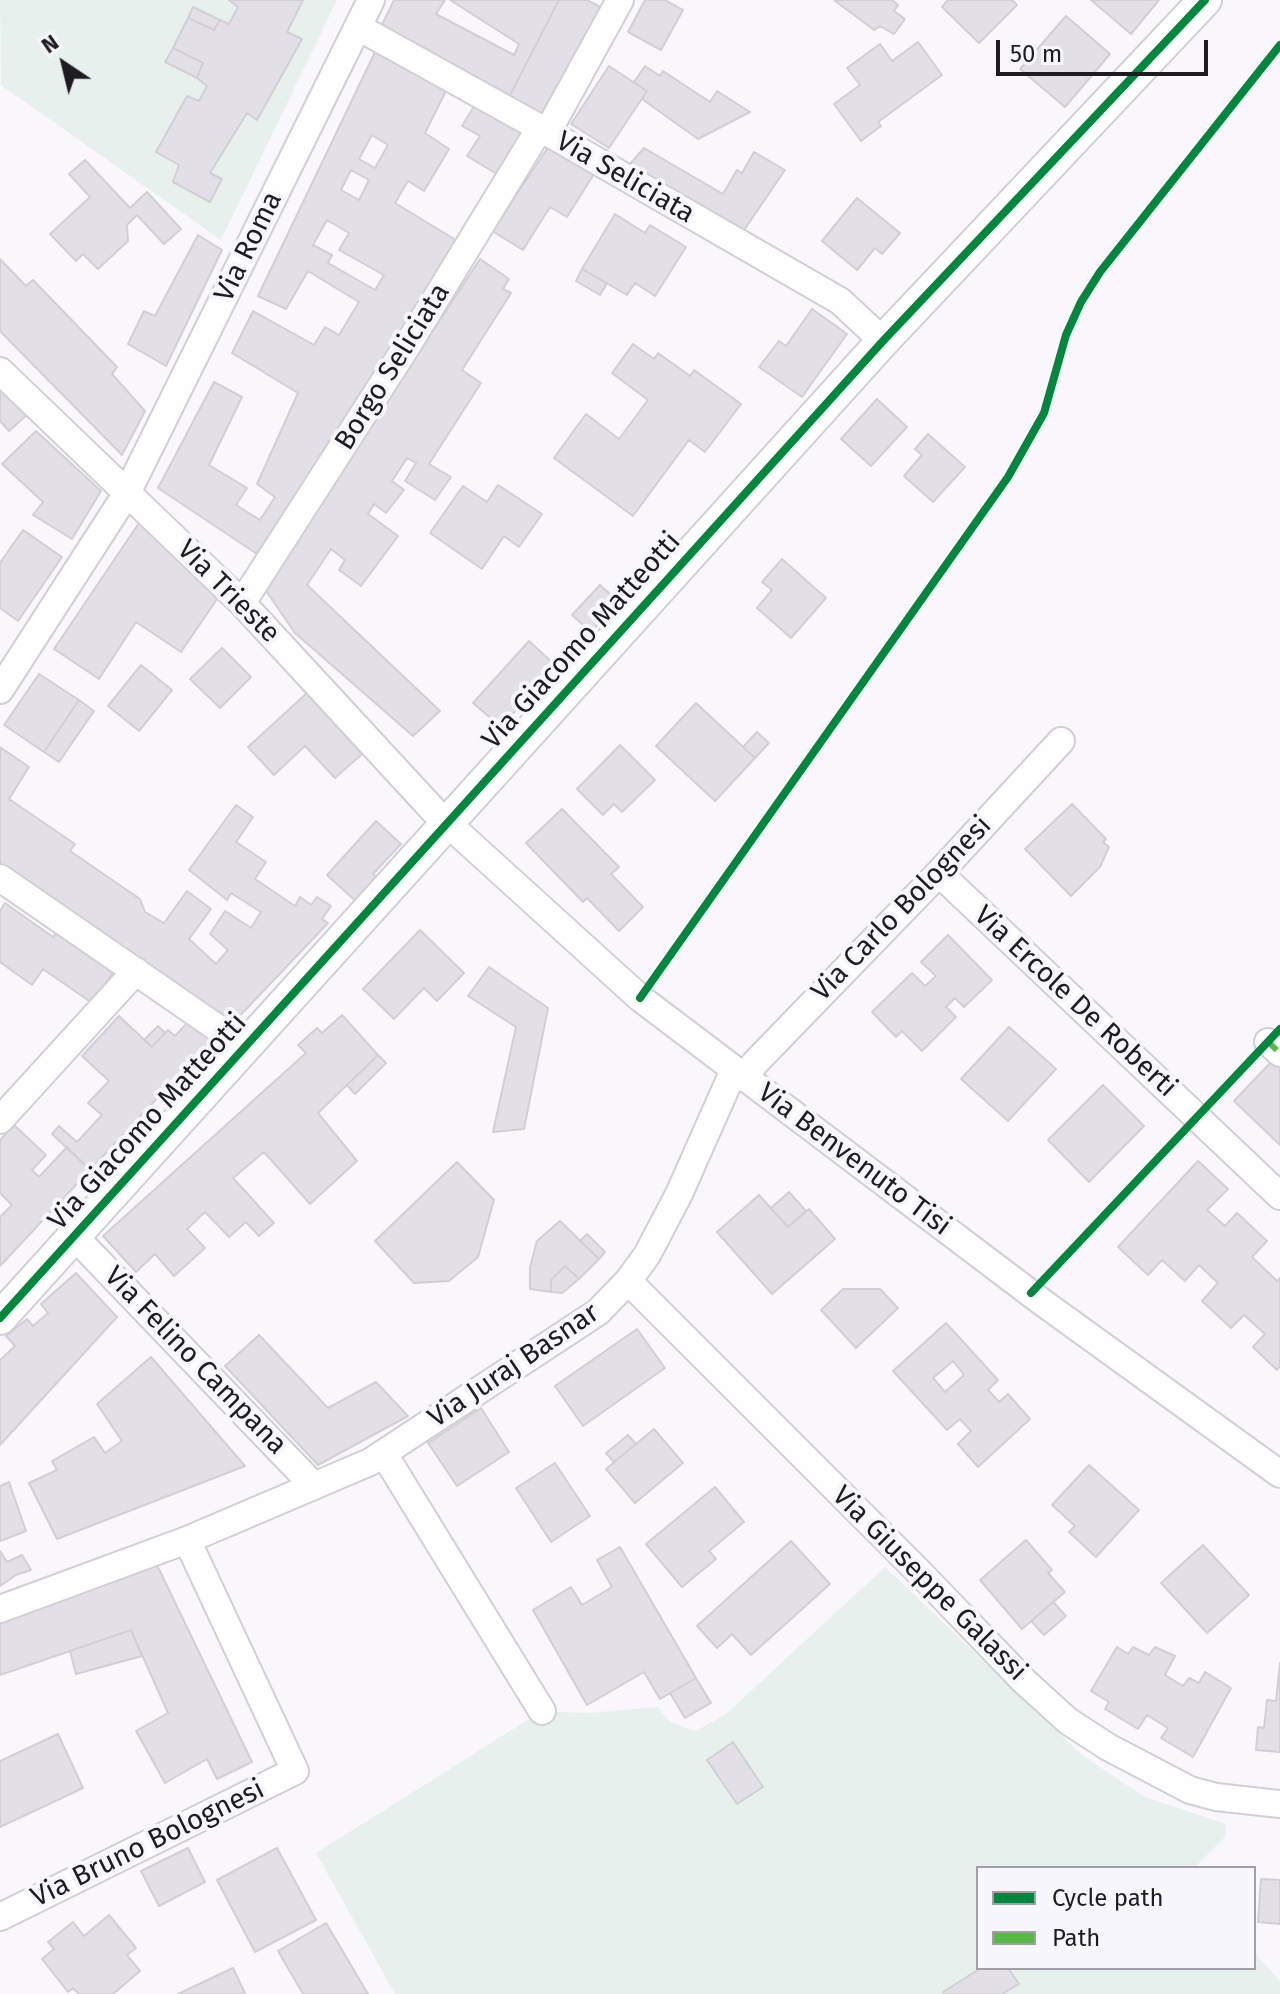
<!DOCTYPE html>
<style>
body{margin:0}
#map{position:relative;width:1280px;height:1994px;overflow:hidden;background:#f9f7fc;font-family:"Fira Sans",sans-serif}
canvas{display:block}
.legend{position:absolute;left:976px;top:1866px;width:280px;height:104px;box-sizing:border-box;background:#f8f6fd;border:2px solid #a19fa5;margin:0;padding:10px 14px;list-style:none;font-size:24px;color:#1e1c21}
.legend li{display:flex;align-items:center;gap:16px;height:40px}
.legend b{width:40px;border:2px solid #a19fa5}
.north{position:absolute;left:24px;top:24px;width:80px;height:80px;-webkit-text-stroke:6px #f8f6fd;paint-order:stroke;rotate:325deg;font-size:22px;font-weight:700;line-height:32px;text-align:center;color:#1e1c21}
.north::after{content:'';display:block;margin:auto;width:28px;height:36px;background:#1e1c21;clip-path:polygon(50% 0,100% 100%,50% 72%,0 100%)}
.scale{position:absolute;left:996px;top:40px;width:212px;height:36px;box-sizing:border-box;border:4px solid #1e1c21;border-top:0;padding-left:10px;font-size:24px;line-height:28px;white-space:nowrap;color:#1e1c21;-webkit-text-stroke:6px #f8f6fd;paint-order:stroke}
</style>
<div id="map">
<canvas width="1280" height="1994"></canvas>
<ul class="legend">
<li><b style="height:10px;background:#00873e"></b>Cycle path</li>
<li><b style="height:10px;background:#58b947"></b>Path</li>
</ul>
<div class="north">N</div>
<div class="scale">50 m</div>
</div>
<script>
const c = document.querySelector('canvas').getContext('2d');
c.lineJoin = 'round';
function paint(path, color) {
  c.fillStyle = color;
  c.fill(path, 'evenodd');
}
function toPath(rows) {
  const path = new Path2D();
  for (const r of rows) {
    path.moveTo(r[0], r[1]);
    for (let i = 2; i < r.length; i += 2) path.lineTo(r[i], r[i + 1]);
  }
  return path;
}
function trace(path, color, width, dash) {
  c.strokeStyle = color;
  c.lineWidth = width;
  c.lineCap = dash ? 'butt' : 'round';
  c.setLineDash(dash || []);
  c.stroke(path);
}
function write(font, color, halo, rows, align = 'center') {
  c.font = font + ' "Fira Sans",sans-serif';
  c.lineWidth = 8;
  c.setLineDash([]);
  c.textBaseline = 'middle';
  c.strokeStyle = halo;
  c.fillStyle = color;
  for (const [text, x, y, turn = 0] of rows) {
    c.save();
    c.translate(x, y);
    c.rotate((+turn || 0) * Math.PI / 180);
    c.textAlign = isNaN(turn) ? turn : align;
    if (halo) c.strokeText(text, 0, 0);
    c.fillText(text, 0, 0);
    c.restore();
  }
}
const green = toPath([
 [0,0,337,0,221,240,1,85],
 [885,1567,1083,1756,1145,1797,1226,1824,1225,1837,1198,1864,1198,1868,978,1868,978,1968,1254,1968,1254,1952,1280,1981,1280,1994,395,1994,316,1853,542,1711,588,1713,658,1707,670,1722,696,1731,726,1714]
]);
const building = toPath([
 [229,0,303,0,287,32,302,39,257,120,247,113,210,173,222,179,210,202,173,182,179,165,156,152,187,96,199,101,207,86,197,78,203,63,173,48,188,18,214,30,220,20,229,24,238,7,229,0],
 [394,0,445,0,436,14,514,55,519,44,450,0,559,0,508,99,379,31,394,0],
 [559,0,587,0,604,9,540,116,508,99,559,0],
 [645,0,665,0,683,10,661,50,628,32,645,0],
 [834,0,892,0,898,5,894,11,905,19,894,34,880,26,874,30,834,0],
 [948,0,1012,0,1017,5,979,43,942,7,948,0],
 [1091,0,1159,0,1131,34,1091,0],
 [193,7,220,20,214,30,188,18,193,7],
 [1066,16,1110,54,1065,107,1020,69,1066,16],
 [918,42,942,75,878,122,881,126,861,141,834,104,860,85,847,68,880,44,892,61,918,42],
 [173,48,203,63,197,78,165,62,173,48],
 [377,48,447,89,425,133,449,149,424,191,408,181,395,203,459,242,257,554,158,488,214,382,242,397,209,465,247,488,236,505,260,520,275,497,257,484,298,393,232,353,253,311,314,345,325,327,339,335,359,302,308,271,286,309,258,296,377,48],
 [372,135,388,145,375,168,359,159,372,135],
 [351,170,369,180,359,200,341,190,351,170],
 [327,220,349,233,339,250,384,275,375,290,328,263,332,255,313,245,327,220],
 [609,66,647,91,609,148,571,124,609,66],
 [645,66,660,76,663,71,710,102,717,91,750,112,698,139,642,99,647,91,634,82,645,66],
 [476,103,526,133,500,176,467,156,480,136,462,126,476,103],
 [549,146,594,174,567,217,550,207,523,250,492,231,549,146],
 [644,148,723,194,737,170,742,173,754,152,785,170,744,230,630,164,644,148],
 [85,160,130,208,147,192,181,229,164,244,137,215,127,225,128,241,98,269,83,254,76,261,50,234,90,197,69,174,85,160],
 [857,198,900,233,882,254,875,248,857,270,822,241,857,198],
 [615,214,645,233,650,225,686,247,655,296,635,283,627,295,582,269,615,214],
 [198,235,222,250,166,366,128,344,144,311,155,316,198,235],
 [0,259,26,286,33,280,117,367,112,374,145,411,122,455,0,331,0,259],
 [480,259,509,279,503,289,511,293,462,370,481,383,429,464,451,477,435,500,405,481,416,463,407,458,392,481,404,490,386,513,374,504,368,514,398,536,361,586,339,570,345,560,331,549,307,585,440,711,413,736,295,633,264,588,480,259],
 [582,269,607,283,600,295,576,281,582,269],
 [812,309,847,334,802,397,759,367,779,341,786,346,812,309],
 [633,344,654,359,658,353,690,376,694,370,741,404,705,452,689,440,633,516,554,458,586,414,619,439,648,400,612,373,633,344],
 [0,382,29,413,9,431,0,421,0,382],
 [877,399,907,427,871,466,841,439,877,399],
 [36,431,101,491,72,539,33,515,43,502,2,464,36,431],
 [928,434,965,467,933,502,904,476,922,455,915,449,928,434],
 [498,485,542,514,519,547,504,536,482,569,430,533,463,486,487,502,498,485],
 [141,520,217,599,181,652,136,622,99,679,54,649,141,520],
 [23,530,62,557,18,621,0,608,0,563,23,530],
 [782,559,826,598,791,638,757,608,772,590,762,582,782,559],
 [600,585,618,601,591,632,572,615,600,585],
 [529,641,556,666,501,727,473,703,529,641],
 [222,648,251,677,220,708,190,679,222,648],
 [141,665,172,690,139,731,108,706,141,665],
 [39,674,79,700,44,752,4,725,39,674],
 [307,693,362,754,335,778,305,746,274,775,248,747,307,693],
 [79,700,94,711,59,762,44,752,79,700],
 [696,703,755,758,715,801,656,746,696,703],
 [757,732,769,743,755,758,743,747,757,732],
 [620,745,655,780,622,812,614,804,603,815,577,789,620,745],
 [0,747,29,767,9,799,75,844,70,851,140,899,145,912,164,923,187,891,211,909,189,939,216,964,228,950,210,934,225,911,251,928,261,912,231,893,227,900,189,870,236,805,253,817,236,842,266,862,255,879,295,906,300,897,311,905,317,897,331,906,322,919,328,923,232,1024,0,864,0,747],
 [1072,804,1106,839,1103,842,1109,847,1100,867,1071,896,1025,849,1072,804],
 [562,809,619,867,611,874,643,907,619,931,587,898,583,902,526,843,562,809],
 [376,821,401,844,373,874,381,881,360,905,327,875,376,821],
 [5,903,53,937,60,928,116,968,92,1003,43,969,32,985,0,962,0,911,5,903],
 [420,930,464,973,437,1001,424,988,394,1019,363,989,420,930],
 [948,935,992,980,964,1007,955,998,946,1007,956,1017,922,1051,902,1031,896,1037,872,1012,912,973,925,986,936,976,921,962,948,935],
 [489,967,548,1008,524,1129,493,1132,516,1027,468,996,489,967],
 [342,1015,378,1055,318,1113,357,1161,310,1204,264,1152,233,1178,274,1223,259,1236,246,1222,229,1237,205,1212,187,1229,205,1248,174,1276,155,1254,136,1272,103,1236,306,1053,298,1045,317,1028,322,1033,342,1015],
 [119,1016,152,1047,168,1030,175,1036,189,1021,211,1041,90,1170,52,1134,59,1126,77,1142,102,1115,88,1103,109,1081,82,1056,119,1016],
 [158,1026,165,1033,152,1047,144,1040,158,1026],
 [1009,1027,1056,1069,1008,1121,961,1079,1009,1027],
 [378,1055,386,1063,355,1094,347,1085,378,1055],
 [1273,1060,1280,1066,1280,1145,1234,1101,1273,1060],
 [1103,1085,1144,1126,1089,1182,1048,1140,1103,1085],
 [14,1125,46,1155,32,1170,39,1177,67,1147,90,1170,0,1266,0,1217,12,1205,0,1193,0,1140,14,1125],
 [1198,1161,1228,1189,1207,1210,1225,1226,1237,1213,1267,1241,1252,1257,1277,1281,1280,1278,1280,1366,1277,1370,1253,1347,1265,1334,1244,1315,1231,1328,1202,1301,1218,1283,1199,1265,1185,1281,1162,1260,1148,1275,1118,1247,1198,1161],
 [457,1162,494,1200,478,1257,449,1281,414,1283,375,1241,457,1162],
 [789,1192,806,1211,788,1227,771,1208,789,1192],
 [759,1195,788,1227,809,1209,835,1239,772,1294,717,1232,759,1195],
 [560,1221,599,1259,579,1279,565,1266,551,1280,551,1292,530,1289,530,1267,537,1241,560,1221],
 [587,1234,605,1252,599,1259,580,1241,587,1234],
 [565,1266,579,1279,562,1293,551,1292,551,1280,565,1266],
 [76,1273,117,1317,0,1445,0,1360,15,1346,6,1336,27,1319,33,1326,48,1313,41,1304,76,1273],
 [843,1289,880,1289,898,1308,856,1348,821,1310,843,1289],
 [946,1323,998,1380,988,1390,999,1402,1008,1394,1030,1419,978,1467,958,1444,971,1431,960,1419,947,1430,893,1371,946,1323],
 [953,1361,964,1375,945,1392,933,1378,953,1361],
 [637,1329,665,1368,583,1426,555,1386,637,1329],
 [259,1335,328,1408,376,1382,408,1416,318,1465,225,1366,259,1335],
 [151,1357,245,1466,57,1539,29,1483,57,1470,52,1461,94,1437,105,1453,122,1441,97,1404,151,1357],
 [481,1408,509,1452,457,1486,428,1443,481,1408],
 [654,1429,683,1463,635,1503,606,1469,654,1429],
 [628,1435,636,1444,614,1462,606,1453,628,1435],
 [555,1463,590,1516,551,1542,516,1488,555,1463],
 [1089,1465,1139,1510,1096,1557,1069,1532,1075,1526,1052,1505,1089,1465],
 [9,1482,26,1531,0,1541,0,1486,9,1482],
 [715,1487,744,1522,709,1551,716,1559,682,1587,646,1544,715,1487],
 [1026,1540,1052,1570,1048,1573,1065,1592,1022,1629,980,1580,1026,1540],
 [791,1541,830,1584,751,1655,732,1634,717,1648,697,1626,791,1541],
 [1203,1545,1249,1595,1207,1633,1161,1583,1203,1545],
 [620,1547,696,1678,660,1699,644,1672,587,1705,533,1610,571,1587,582,1605,612,1587,597,1560,620,1547],
 [0,1551,7,1562,22,1555,31,1570,16,1575,0,1586,0,1551],
 [156,1563,252,1762,217,1779,207,1759,165,1783,136,1731,168,1713,131,1630,0,1675,0,1621,156,1563],
 [1053,1602,1066,1616,1044,1635,1031,1621,1053,1602],
 [131,1630,142,1656,76,1674,70,1651,131,1630],
 [1117,1647,1128,1654,1133,1647,1149,1655,1155,1647,1175,1656,1165,1675,1183,1686,1189,1678,1199,1683,1205,1672,1231,1688,1193,1757,1161,1738,1168,1728,1147,1715,1138,1729,1105,1709,1109,1702,1091,1691,1117,1647],
 [1280,1663,1280,1752,1256,1750,1258,1727,1264,1728,1267,1700,1276,1701,1280,1663],
 [696,1678,711,1703,685,1718,670,1693,696,1678],
 [58,1734,83,1788,0,1827,0,1761,58,1734],
 [733,1742,763,1787,737,1804,707,1760,733,1742],
 [188,1848,205,1882,159,1906,141,1871,188,1848],
 [277,1848,316,1920,255,1952,217,1880,277,1848],
 [1261,1879,1280,1880,1280,1924,1258,1922,1261,1879],
 [109,1915,136,1948,127,1955,140,1971,113,1994,79,1994,73,1988,68,1992,42,1959,54,1949,48,1942,73,1922,84,1936,109,1915],
 [326,1923,368,1994,303,1994,278,1951,326,1923],
 [233,1968,245,1993,242,1994,178,1994,233,1968],
 [981,1968,1008,1968,1019,1984,1002,1994,944,1994,943,1992,981,1968]
]);
const minor = toPath([
 [358,27,540,128,840,301,883,341],
 [547,133,620,0],
 [0,371,242,603,435,812,640,998,1042,1302,1280,1474],
 [242,603,407,346,540,128],
 [0,690,127,493,371,0],
 [939,873,1280,1196],
 [0,878,245,1047],
 [1268,1042,1280,1053],
 [744,1078,755,1063,939,873,1061,741],
 [0,1120,136,971],
 [75,1237,314,1486],
 [628,1281,921,1574,1024,1681,1068,1721,1108,1747,1190,1790,1216,1797,1280,1804],
 [384,1454,542,1711],
 [0,1609,187,1540,370,1462,598,1312,628,1281,647,1255,679,1194,734,1070],
 [0,1917,295,1771,187,1540]
]);
const tertiary = toPath([
 [0,1318,883,341,1205,0]
]);
const quiet = toPath([
 [1268,1042,1280,1053]
]);
const cycleway = toPath([
 [640,998,1008,477,1044,413,1066,335,1081,302,1100,272,1280,45],
 [1031,1293,1280,1029],
 [0,1318,883,341,1205,0]
]);
const streetNames = [
 ["Via Seliciata",625,178,30],
 ["Via Roma",249,247,-64],
 ["Borgo Seliciata",393,367,-58],
 ["Via Trieste",228,592,45],
 ["Via Giacomo Matteotti",582,641,-48],
 ["Via Carlo Bolognesi",902,909,-46],
 ["Via Ercole De Roberti",1075,1002,43],
 ["Via Giacomo Matteotti",148,1122,-48],
 ["Via Benvenuto Tisi",854,1160,37],
 ["Via Felino Campana",195,1361,46],
 ["Via Juraj Basnar",514,1366,-34],
 ["Via Giuseppe Galassi",929,1584,45],
 ["Via Bruno Bolognesi",148,1844,-26]
];
paint(green, '#e7f0ed');
paint(building, '#e2e0e6');
trace(building, '#d1cfd4', 2);
trace(minor, '#d1cfd4', 30);
trace(tertiary, '#d1cfd4', 36);
trace(minor, '#fefeff', 26);
trace(tertiary, '#fefeff', 32);
trace(quiet, '#58b947', 6, [12, 6]);
trace(cycleway, '#00873e', 8);
write('28px', '#1e1c21', '#f8f6fd', streetNames);
</script>
